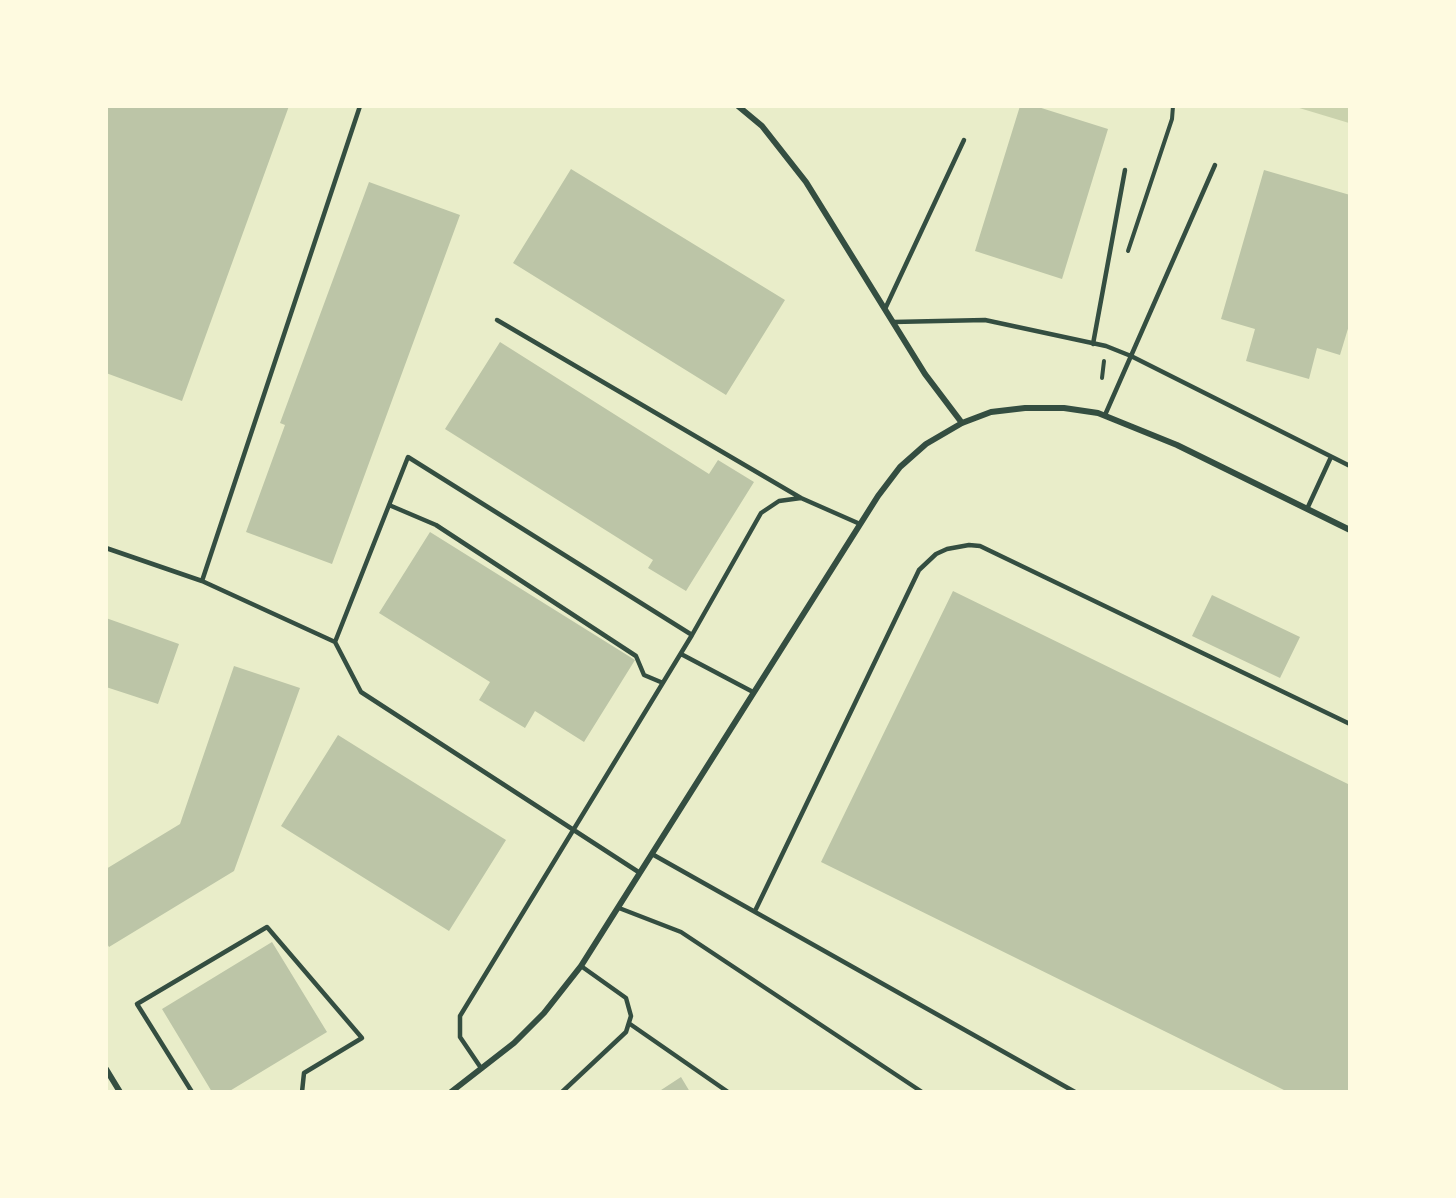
<!DOCTYPE html>
<style>
body{margin:0}
#map{position:relative;width:1456px;height:1198px;overflow:hidden;background:#e9edc9;font-family:"DejaVu Sans",sans-serif}
canvas{display:block}
.frame{position:absolute;inset:0;border:108px solid #fefae0;pointer-events:none}
</style>
<div id="map">
<canvas width="1456" height="1198"></canvas>
<div class="frame"></div>
</div>
<script>
const c = document.querySelector('canvas').getContext('2d');
c.lineJoin = 'round';
function paint(path, color) {
  c.fillStyle = color;
  c.fill(path, 'evenodd');
}
function toPath(rows) {
  const path = new Path2D();
  for (const r of rows) {
    path.moveTo(r[0], r[1]);
    for (let i = 2; i < r.length; i += 2) path.lineTo(r[i], r[i + 1]);
  }
  return path;
}
function trace(path, color, width, dash) {
  c.strokeStyle = color;
  c.lineWidth = width;
  c.lineCap = dash ? 'butt' : 'round';
  c.setLineDash(dash || []);
  c.stroke(path);
}
const green = toPath([
 [1296,107,1349,107,1349,123]
]);
const building = toPath([
 [106,106,289,106,182,401,106,373],
 [1020,106,1035,106,1108,129,1062,279,975,251],
 [571,169,785,300,726,395,513,263],
 [1264,170,1350,195,1350,322,1340,355,1317,348,1309,379,1246,361,1255,329,1221,319],
 [369,182,460,215,332,564,246,532,285,425,280,423],
 [500,342,709,474,718,460,754,482,686,591,648,568,653,560,445,429],
 [430,532,635,660,584,742,535,711,525,728,479,700,490,682,379,613],
 [953,591,1350,785,1350,1092,1288,1092,821,862],
 [1212,595,1300,637,1280,678,1192,636],
 [106,618,179,644,158,704,106,687],
 [234,666,300,688,234,871,109,947,106,942,106,869,180,824],
 [338,735,506,840,449,931,281,826],
 [272,942,327,1032,228,1092,212,1092,162,1009],
 [681,1077,690,1092,658,1092]
]);
const path = toPath([
 [1128,251,1172,119,1173,106],
 [1102,378,1104,361]
]);
const service = toPath([
 [885,309,964,140],
 [497,320,801,498],
 [893,322,985,320,1106,346,1131,356,1350,466],
 [1093,344,1125,170],
 [1105,415,1215,165],
 [389,505,436,525,636,656,644,675,663,683],
 [1307,509,1331,457],
 [106,548,202,581,335,642,361,692,640,873],
 [202,581,360,106],
 [335,642,408,457,692,635,761,513,779,501,801,498,860,524],
 [681,654,753,692],
 [652,854,1075,1092],
 [619,908,681,932,922,1092],
 [755,911,919,570,936,554,947,549,969,545,980,546,1350,724],
 [630,1024,728,1092],
 [481,1068,460,1037,460,1016,692,635],
 [192,1092,137,1004,267,927,362,1038,304,1073,302,1092],
 [562,1092,626,1032,631,1016,626,998,581,966]
]);
const minor = toPath([
 [738,106,762,126,806,182,925,374,962,423],
 [106,1069,120,1092],
 [451,1092,514,1043,544,1013,581,966,878,496,900,467,926,444,962,423,991,412,1025,408,1064,408,1098,413,1177,445,1350,530]
]);
paint(green, '#cad2ad');
paint(building, '#bcc5a7');
trace(path, '#344e41', 4);
trace(service, '#344e41', 4.5);
trace(minor, '#344e41', 6);
</script>
